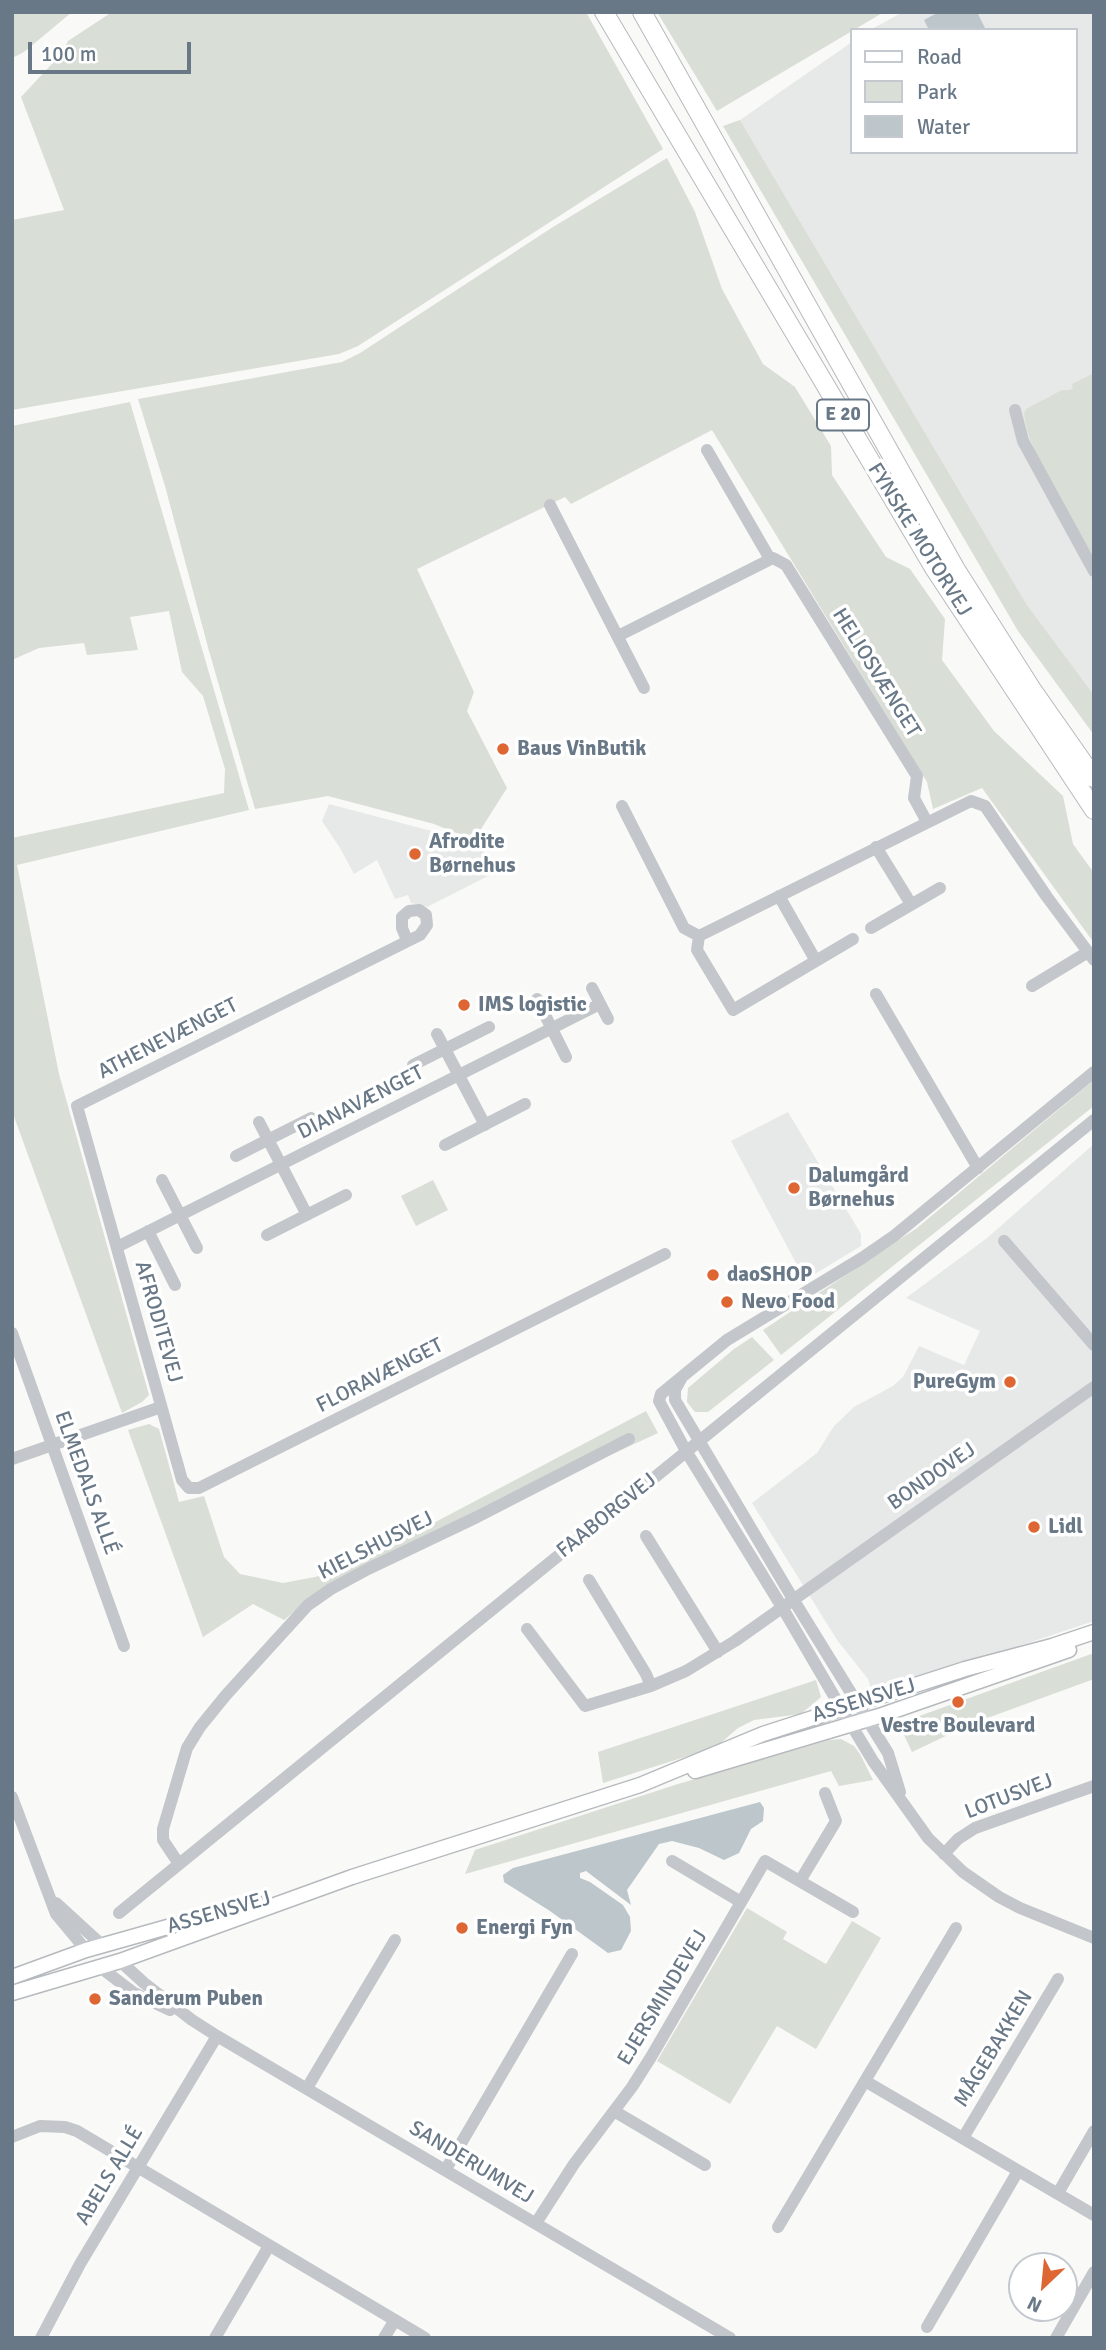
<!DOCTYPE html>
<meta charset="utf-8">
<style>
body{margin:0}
#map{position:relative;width:1106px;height:2350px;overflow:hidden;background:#f9f9f7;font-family:Signika,sans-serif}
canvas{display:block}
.frame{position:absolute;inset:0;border:14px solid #697887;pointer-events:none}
.legend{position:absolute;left:850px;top:28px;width:228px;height:126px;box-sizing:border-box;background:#fff;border:2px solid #c3c9cf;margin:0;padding:9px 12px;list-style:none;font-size:21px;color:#697887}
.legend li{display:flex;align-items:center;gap:14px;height:35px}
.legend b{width:35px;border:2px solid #c3c9cf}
.north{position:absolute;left:1008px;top:2252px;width:70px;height:70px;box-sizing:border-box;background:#fff;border:2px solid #c3c9cf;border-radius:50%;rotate:206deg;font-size:19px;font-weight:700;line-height:28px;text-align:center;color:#697887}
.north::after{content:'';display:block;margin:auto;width:24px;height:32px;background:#d63;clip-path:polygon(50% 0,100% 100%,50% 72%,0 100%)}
.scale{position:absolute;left:28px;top:42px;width:163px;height:32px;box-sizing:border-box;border:4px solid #697887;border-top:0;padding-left:9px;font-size:21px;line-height:24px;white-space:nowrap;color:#697887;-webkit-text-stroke:5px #fff;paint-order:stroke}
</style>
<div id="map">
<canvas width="1106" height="2350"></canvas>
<div class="frame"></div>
<ul class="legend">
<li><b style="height:9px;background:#fff"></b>Road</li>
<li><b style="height:19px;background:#d9ded6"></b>Park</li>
<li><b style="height:19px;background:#bcc6cb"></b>Water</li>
</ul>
<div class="north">N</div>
<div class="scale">100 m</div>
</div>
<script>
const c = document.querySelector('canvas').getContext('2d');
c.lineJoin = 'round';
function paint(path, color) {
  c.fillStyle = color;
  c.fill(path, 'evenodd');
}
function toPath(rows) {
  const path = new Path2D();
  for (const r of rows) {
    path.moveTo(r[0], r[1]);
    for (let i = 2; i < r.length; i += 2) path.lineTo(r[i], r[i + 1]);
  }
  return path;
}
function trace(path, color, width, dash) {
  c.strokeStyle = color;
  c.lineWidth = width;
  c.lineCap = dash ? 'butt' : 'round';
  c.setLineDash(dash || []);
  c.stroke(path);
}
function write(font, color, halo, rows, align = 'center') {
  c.font = font + ' Signika,sans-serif';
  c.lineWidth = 7;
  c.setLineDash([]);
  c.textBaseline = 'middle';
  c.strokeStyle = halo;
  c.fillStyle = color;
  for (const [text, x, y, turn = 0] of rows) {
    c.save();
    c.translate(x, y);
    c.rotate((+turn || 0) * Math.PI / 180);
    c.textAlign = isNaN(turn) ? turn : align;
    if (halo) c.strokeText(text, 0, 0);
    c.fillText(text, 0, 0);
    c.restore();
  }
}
const built = toPath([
 [903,12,1094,12,1094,695,1027,605,740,120,852,42,852,152,1076,152,1076,30,870,30],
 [329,804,481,844,496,872,427,907,411,903,408,895,395,899,377,860,354,874,340,848,322,821],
 [788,1112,861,1234,861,1246,805,1280,731,1141],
 [1094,1144,1094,1621,998,1653,871,1689,868,1679,837,1640,752,1503,817,1453,834,1426,854,1407,893,1386,903,1377,919,1346,964,1365,980,1331,906,1298,987,1238]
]);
const green = toPath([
 [12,12,72,12,24,52,12,58],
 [112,12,586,12,663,149,358,346,339,354,12,410,12,220,64,210,21,97,62,53,68,41],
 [657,12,884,12,717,111],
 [740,120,1027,605,1094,695,1094,735,1018,631,723,126],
 [667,158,695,212,722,289,763,364,795,387,831,446,832,475,886,557,910,569,945,619,942,660,994,731,1063,796,1073,844,1094,873,1094,943,982,788,933,809,927,782,712,430,571,504,565,497,417,569,474,692,467,711,507,788,474,840,434,824,328,796,255,809,209,651,165,486,138,399,342,362,360,353,553,227],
 [1094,373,1094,559,1037,456,1027,431,1024,414,1026,409,1062,390,1070,390,1073,388,1072,384],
 [130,402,249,810,17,865,59,1074,149,1395,142,1402,122,1413,12,1111,12,838,224,793,225,769,203,696,182,672,169,611,130,617,138,650,87,655,84,643,39,648,12,660,12,426],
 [1094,1080,1094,1106,781,1355,763,1330,917,1228],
 [433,1180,448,1210,416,1226,401,1196],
 [752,1337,774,1360,708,1412,695,1412,687,1402,688,1388,734,1349],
 [646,1411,658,1433,324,1587,284,1620,253,1604,203,1637,128,1430,149,1424,159,1429,179,1502,204,1496,224,1557,240,1574,283,1583,315,1577,352,1566],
 [1094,1653,1094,1679,971,1724,912,1752,903,1733,911,1719],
 [816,1680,821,1697,801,1714,754,1720,738,1728,716,1747,603,1783,598,1752],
 [841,1739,854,1746,860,1754,873,1780,839,1786,831,1771,465,1874,475,1850,678,1784,829,1740],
 [747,1908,787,1932,783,1939,826,1964,852,1921,881,1938,816,2049,777,2026,730,2104,657,2061]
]);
const water = toPath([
 [939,12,977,12,986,30,929,30,924,20],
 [760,1802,764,1808,763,1821,751,1829,739,1853,724,1860,699,1848,672,1841,659,1844,627,1890,631,1905,586,1871,580,1873,580,1878,590,1882,623,1905,630,1917,631,1931,621,1950,608,1953,550,1911,504,1882,503,1875,513,1868]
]);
const minor = toPath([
 [1015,410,1023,441,1094,571],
 [707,450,770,559],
 [550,505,644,688],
 [618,636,773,558,786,565,917,776,914,798,927,822],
 [622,806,684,928,699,936],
 [876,847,911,904],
 [779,896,816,961],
 [871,928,940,888],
 [699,936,971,801,985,806,1047,897,1094,960],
 [699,936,697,950,733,1010,853,939],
 [407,940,402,928,402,917,409,911,419,910,426,915,427,925,420,935,77,1106,182,1480,189,1488,199,1488,665,1254],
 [1032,986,1088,952],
 [592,988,608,1019],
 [876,994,978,1168],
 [537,999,566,1057],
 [437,1034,485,1125],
 [413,1065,489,1027],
 [1094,1072,894,1236,862,1258,727,1340,661,1394,659,1401,686,1451,782,1607,841,1708,873,1761,928,1838,963,1872,999,1897,1020,1908,1094,1938],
 [259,1122,307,1215],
 [445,1145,525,1104],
 [236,1156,311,1118],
 [162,1180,197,1248],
 [148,1231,175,1285],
 [267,1235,346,1195],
 [1004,1241,1094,1345],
 [117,1247,600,1004],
 [12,1333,124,1646],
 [681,1379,675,1390,675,1400,793,1599,888,1753,900,1792],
 [12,1459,161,1407],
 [646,1536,718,1652],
 [589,1580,646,1674,651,1686],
 [527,1629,585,1706,651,1686,686,1671,735,1641,1094,1387],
 [12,1797,56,1914,86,1950],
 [944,1854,958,1839,975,1828,1094,1786],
 [672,1861,741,1902],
 [179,1864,163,1840,163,1829,187,1748,200,1727,226,1695,308,1605,331,1589,368,1569,477,1517,629,1439],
 [800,1881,836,1821,825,1793],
 [56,1903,103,1946],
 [119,1913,1094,1120],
 [120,1961,144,1983,192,2020,217,2036,730,2338],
 [100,1967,134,1993,170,2010],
 [865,2081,1094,2215],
 [307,2088,395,1940],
 [614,2111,705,2165],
 [12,2137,40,2126,65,2127,77,2131,425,2338],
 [963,2138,1058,1979],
 [446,2169,572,1954],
 [1058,2193,1094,2131],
 [536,2223,574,2164,632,2087,651,2057,765,1861,853,1912],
 [778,2227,956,1928],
 [927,2327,1018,2171],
 [41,2338,80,2264,217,2036],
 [215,2338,269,2246],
 [384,2338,395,2320],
 [1056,2338,1094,2272]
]);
const major = toPath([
 [695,1771,879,1716,1069,1650],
 [12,1977,86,1950,256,1902],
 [12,1993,120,1961,352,1877,640,1785,763,1734,965,1669,1052,1646,1094,1632]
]);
const highway = toPath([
 [604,12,934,568,1094,810],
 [642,12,955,568,1033,691,1094,778]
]);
const markers = [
 [503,749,7,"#d63"],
 [415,854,7,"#d63"],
 [464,1005,7,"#d63"],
 [794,1188,7,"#d63"],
 [713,1275,7,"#d63"],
 [727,1302,7,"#d63"],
 [1010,1382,7,"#d63"],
 [1034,1527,7,"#d63"],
 [958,1702,7,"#d63"],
 [462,1928,7,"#d63"],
 [95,1999,7,"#d63"]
];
const shields = [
 [843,415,52]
];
const shieldNames = [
 ["E 20",843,415]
];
const streetNames = [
 ["FYNSKE MOTORVEJ",919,540,58],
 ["HELIOSVÆNGET",876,673,58],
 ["ATHENEVÆNGET",168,1039,-27],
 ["DIANAVÆNGET",361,1103,-27],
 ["AFRODITEVEJ",158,1322,74],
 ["FLORAVÆNGET",380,1376,-27],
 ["BONDOVEJ",932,1477,-35],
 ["ELMEDALS ALLÉ",86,1483,70],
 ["FAABORGVEJ",607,1516,-39],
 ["KIELSHUSVEJ",376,1546,-27],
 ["ASSENSVEJ",864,1701,-17],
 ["LOTUSVEJ",1009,1797,-21],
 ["ASSENSVEJ",219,1913,-16],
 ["EJERSMINDEVEJ",663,1998,-59],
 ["MÅGEBAKKEN",994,2049,-59],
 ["SANDERUMVEJ",471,2163,31],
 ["ABELS ALLÉ",110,2176,-59]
];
const poiNames = [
 ["Baus VinButik",517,749],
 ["Afrodite",429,842],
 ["Børnehus",429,866],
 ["IMS logistic",478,1005],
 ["Dalumgård",808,1176],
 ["Børnehus",808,1200],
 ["daoSHOP",727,1275],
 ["Nevo Food",741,1302],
 ["PureGym",996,1382,"right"],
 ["Lidl",1048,1527],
 ["Vestre Boulevard",958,1726,"center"],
 ["Energi Fyn",476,1928],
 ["Sanderum Puben",109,1999]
];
paint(built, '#e7e8e8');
paint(green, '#d9ded6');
paint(water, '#bcc6cb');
trace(major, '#b6babe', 17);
trace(highway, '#b6b9bd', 20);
trace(minor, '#c3c6ca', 12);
trace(major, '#fff', 14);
trace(highway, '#fff', 18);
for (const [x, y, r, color] of markers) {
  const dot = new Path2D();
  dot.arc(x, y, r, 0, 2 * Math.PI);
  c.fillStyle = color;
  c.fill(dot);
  trace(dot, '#fff', 2.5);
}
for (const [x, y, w] of shields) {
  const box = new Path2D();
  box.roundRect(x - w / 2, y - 15.5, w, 31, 5);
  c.fillStyle = '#fff';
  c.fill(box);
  trace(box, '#697887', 2);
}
write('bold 19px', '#697887', null, shieldNames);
write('21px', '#697887', '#fff', streetNames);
write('bold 21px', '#697887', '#fff', poiNames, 'left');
</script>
